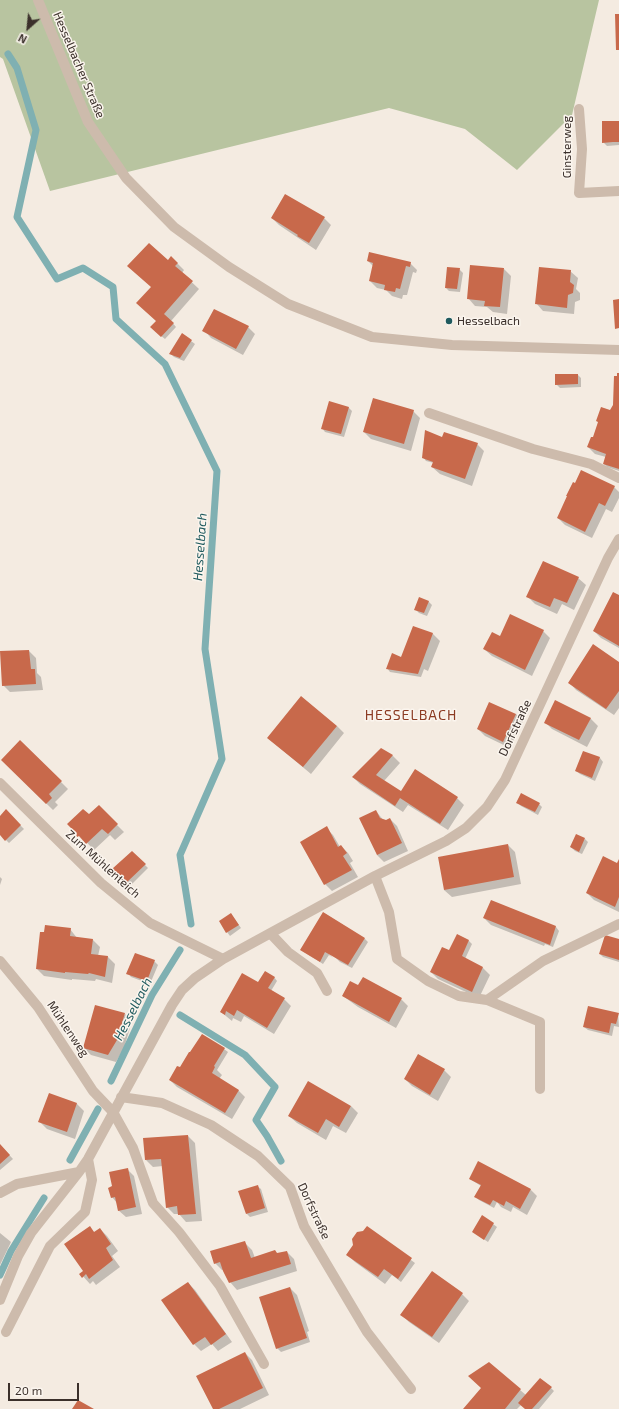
<!DOCTYPE html>
<meta charset="utf-8">
<style>
body{margin:0}
#map{position:relative;width:619px;height:1409px;overflow:hidden;background:#f4ebe1;font-family:"Exo 2",sans-serif}
canvas{display:block}
.north{position:absolute;left:8px;top:8px;width:40px;height:40px;-webkit-text-stroke:3px #fbf5ee;paint-order:stroke;rotate:207deg;font-size:11px;font-weight:700;line-height:16px;text-align:center;color:#3b302b}
.north::after{content:'';display:block;margin:auto;width:14px;height:18px;background:#3b302b;clip-path:polygon(50% 0,100% 100%,50% 72%,0 100%)}
.scale{position:absolute;left:8px;top:1383px;width:71px;height:18px;box-sizing:border-box;border:2px solid #3b302b;border-top:0;padding-left:5px;font-size:12px;line-height:14px;white-space:nowrap;color:#3b302b;-webkit-text-stroke:3px #fbf5ee;paint-order:stroke}
</style>
<div id="map">
<canvas width="619" height="1409"></canvas>
<div class="north">N</div>
<div class="scale">20 m</div>
</div>
<script>
const c = document.querySelector('canvas').getContext('2d');
c.lineJoin = 'round';
function paint(path, color) {
  c.fillStyle = color;
  c.fill(path, 'evenodd');
}
function toPath(rows) {
  const path = new Path2D();
  for (const r of rows) {
    path.moveTo(r[0], r[1]);
    for (let i = 2; i < r.length; i += 2) path.lineTo(r[i], r[i + 1]);
  }
  return path;
}
function trace(path, color, width, dash) {
  c.strokeStyle = color;
  c.lineWidth = width;
  c.lineCap = dash ? 'butt' : 'round';
  c.setLineDash(dash || []);
  c.stroke(path);
}
function write(font, color, halo, rows, align = 'center') {
  c.font = font + ' "Exo 2",sans-serif';
  c.lineWidth = 3;
  c.setLineDash([]);
  c.textBaseline = 'middle';
  c.strokeStyle = halo;
  c.fillStyle = color;
  for (const [text, x, y, turn = 0] of rows) {
    c.save();
    c.translate(x, y);
    c.rotate((+turn || 0) * Math.PI / 180);
    c.textAlign = isNaN(turn) ? turn : align;
    if (halo) c.strokeText(text, 0, 0);
    c.fillText(text, 0, 0);
    c.restore();
  }
}
const green = toPath([
 [0,0,599,0,572,115,517,170,465,129,389,108,50,191,3,59,0,57]
]);
const shadow = toPath([
 [619,122,619,145,607,146,603,142],
 [286,195,324,218,331,225,316,250,279,225,272,218],
 [168,261,177,263,184,270,182,273,199,289,171,321,176,327,165,339,155,331,157,321,152,287],
 [368,261,410,263,417,270,416,273,413,272,407,295,403,295,402,299,392,296,386,290,377,288,370,281,374,267],
 [459,269,463,273,460,292,449,291,446,288],
 [504,269,511,276,507,314,493,312,487,307,475,306,468,298],
 [570,271,578,278,576,289,580,293,580,300,575,302,574,314,543,311,536,303],
 [248,327,255,334,243,355,211,338,204,330],
 [191,341,195,344,184,361,174,357,171,354],
 [619,374,619,471,607,467,604,464,606,457,595,454,588,447,614,406],
 [578,375,581,378,581,387,560,388,556,384],
 [348,407,352,411,344,437,325,432,322,428],
 [413,411,420,418,411,451,371,439,364,432],
 [443,438,477,444,484,451,472,486,440,474,432,467,434,463,426,461,423,457],
 [614,487,619,492,619,498,612,512,606,509,592,538,565,525,558,518],
 [578,578,586,585,574,610,562,604,557,614,535,604,527,596],
 [619,596,619,648,601,638,594,631],
 [428,601,432,605,427,616,419,613,415,609],
 [414,627,433,634,440,641,428,671,424,669,421,677,390,672,387,668,402,658],
 [543,631,550,638,532,676,492,656,484,649],
 [29,651,36,658,37,673,41,677,43,690,10,692,3,685],
 [619,663,619,708,614,715,576,690,569,682],
 [556,701,591,719,598,726,587,747,552,729,545,722],
 [516,714,523,721,510,748,485,736,478,729],
 [337,726,344,733,311,774,268,738],
 [20,741,68,789,55,802,58,805,53,810,2,760],
 [381,749,393,756,400,763,384,781,401,792,457,798,464,805,448,830,408,805,403,812,360,784,353,777],
 [584,752,600,758,603,762,595,781,580,774,576,771],
 [517,802,539,804,542,807,538,815,521,806],
 [99,807,124,832,115,840,110,835,94,850,69,824,89,816],
 [6,811,24,829,9,843,0,834,0,817],
 [376,811,384,821,390,819,397,826,408,851,384,862,377,855],
 [326,828,333,835,340,847,341,846,348,853,353,861,350,863,358,877,332,891,325,884],
 [585,839,588,842,582,854,575,851,571,847],
 [508,845,515,852,521,884,452,897,444,890],
 [132,852,148,868,130,886,114,869],
 [619,862,619,912,594,900,587,893],
 [0,877,2,879,0,885],
 [324,913,365,939,368,942,352,968,340,962,329,951,328,953,333,958,329,955,323,964,301,950],
 [231,914,241,928,230,936,227,932],
 [484,918,544,922,556,927,559,931,553,947,545,944,544,946,491,925],
 [70,929,77,938,93,940,100,947,98,956,108,957,115,964,112,983,96,979,95,981,72,979,72,980,44,976,37,969],
 [457,935,469,941,472,944,465,959,483,968,490,975,479,998,438,979,431,972,454,954],
 [619,940,619,962,603,957,600,954],
 [154,961,158,965,150,984,131,977,128,973],
 [274,977,277,981,271,991,284,999,291,1006,274,1034,244,1016,241,1022,233,1018,232,1021,221,1012],
 [359,986,401,999,408,1006,396,1028,358,1007,343,996],
 [125,1014,132,1021,124,1048,116,1062,91,1055,84,1048],
 [618,1014,619,1027,614,1026,612,1036,588,1030,584,1027],
 [224,1049,228,1052,217,1070,222,1075,219,1079,238,1090,245,1097,232,1119,177,1087,170,1080,180,1069],
 [444,1070,451,1077,438,1101,412,1086,405,1079],
 [49,1094,77,1104,84,1111,75,1139,47,1129,40,1122],
 [351,1106,358,1113,346,1133,333,1126,326,1140,297,1123,289,1116],
 [188,1136,195,1143,202,1221,186,1222,179,1214,174,1214,167,1207,163,1166,153,1167,146,1160,144,1139],
 [0,1145,13,1159,0,1170],
 [127,1169,134,1176,142,1214,126,1217,118,1210,117,1203,112,1197,113,1187],
 [470,1179,530,1189,537,1196,527,1215,513,1207,511,1212,501,1207,497,1202,494,1208,479,1200,476,1197,481,1186],
 [257,1186,261,1189,268,1212,250,1217,247,1214],
 [493,1224,497,1227,488,1242,473,1232],
 [90,1228,95,1233,100,1229,107,1236,118,1251,112,1256,120,1267,96,1285,93,1281,90,1284,81,1274,85,1271],
 [367,1228,415,1263,401,1282,392,1275,385,1284,355,1262,348,1255],
 [0,1233,11,1242,0,1265],
 [245,1243,252,1250,255,1258,287,1252,294,1259,297,1271,237,1290,230,1282,224,1270,222,1270,215,1263],
 [432,1272,462,1294,469,1301,439,1343,409,1322,402,1315],
 [188,1283,195,1290,232,1342,218,1351,212,1344,201,1351,194,1344],
 [290,1288,297,1295,309,1331,307,1332,310,1342,281,1352,277,1348],
 [245,1353,252,1360,269,1395,240,1409,214,1409],
 [489,1364,526,1395,551,1388,554,1391,539,1409,526,1409,521,1405,517,1409,465,1409,482,1388]
]);
const stream = toPath([
 [8,54,17,68,36,130,17,217,57,279,83,268,113,287,116,319,165,364,217,471,205,649,222,759,180,855,191,924],
 [180,1015,245,1055,275,1087,256,1120,267,1136,281,1161],
 [111,1081,152,995,180,950],
 [70,1160,98,1109],
 [0,1275,11,1251,44,1198]
]);
const building = toPath([
 [615,14,619,14,619,50,616,50],
 [602,121,619,121,619,142,613,142,613,135,613,142,602,143],
 [285,194,325,217,309,243,297,236,298,235,271,218],
 [149,243,168,260,171,256,178,263,175,266,193,281,164,314,174,323,161,337,150,327,156,321,136,303,151,287,127,266],
 [369,252,411,262,410,267,406,266,400,289,396,288,395,292,384,290,385,285,369,281,373,263,367,261],
 [470,265,504,268,500,307,484,306,485,301,467,299],
 [447,267,460,268,457,289,445,288],
 [539,267,571,270,570,282,574,285,573,293,568,295,567,308,535,304],
 [619,299,619,328,615,329,613,300],
 [214,309,249,326,236,349,202,331],
 [182,333,192,340,180,358,169,354],
 [617,373,619,373,619,469,603,464,606,454,587,447,591,437,593,437,598,422,596,421,601,407,610,410,613,405,614,376,617,376],
 [555,374,578,374,578,384,555,385],
 [373,398,414,410,404,444,363,432],
 [329,401,349,407,341,434,321,429],
 [425,430,442,437,444,432,478,443,465,479,431,467,433,462,422,458],
 [581,470,615,486,605,506,599,503,585,532,557,518,567,496,566,496,573,482,575,483],
 [543,561,579,577,567,603,554,598,550,607,526,597],
 [613,592,619,595,619,646,593,631],
 [419,597,429,601,424,613,414,610],
 [510,614,544,630,525,670,483,649,492,632,500,636],
 [413,626,433,633,418,674,386,669,392,653,401,657],
 [593,644,619,662,619,691,606,709,568,683],
 [29,650,31,669,35,669,36,684,2,686,0,651],
 [301,696,337,726,303,767,267,738],
 [555,700,591,718,579,740,544,723],
 [489,702,516,714,503,742,477,729],
 [20,740,62,781,49,794,52,798,46,804,1,760],
 [381,748,393,755,376,775,401,791,415,769,458,797,440,824,400,798,395,806,352,777],
 [583,751,600,757,592,778,575,771],
 [521,793,540,803,535,812,516,803],
 [99,805,118,824,108,834,102,829,86,844,79,836,77,837,76,836,77,834,67,824,83,809,89,814],
 [6,809,21,825,5,841,0,835,0,816],
 [376,810,380,818,386,820,390,818,402,843,377,855,359,818],
 [327,826,338,847,341,845,347,853,343,856,352,870,324,885,300,842],
 [576,834,585,838,579,852,570,847],
 [508,844,514,877,444,890,438,857],
 [132,851,146,864,126,883,112,869],
 [603,856,617,863,619,859,619,897,615,907,586,893],
 [491,900,556,926,550,945,483,918],
 [323,912,365,938,348,965,325,952,320,962,300,950],
 [231,913,239,925,226,933,219,921],
 [45,925,71,928,70,936,93,939,91,954,108,956,105,977,89,973,88,974,65,972,65,973,36,969,40,932,44,932],
 [457,934,469,940,462,956,483,967,472,992,430,972,442,947,449,950],
 [605,935,619,939,619,960,599,954],
 [135,953,155,960,147,981,126,974],
 [265,971,275,977,268,988,285,998,267,1028,237,1010,234,1016,226,1011,225,1015,220,1012,242,973,258,982],
 [363,977,402,998,389,1022,342,996,350,981,358,985],
 [95,1005,125,1013,117,1040,108,1055,83,1048],
 [588,1006,619,1013,616,1024,611,1023,609,1033,583,1027],
 [202,1034,225,1048,214,1066,215,1067,212,1073,239,1090,225,1113,169,1080,177,1066,180,1067,189,1052,190,1052],
 [418,1054,445,1069,430,1095,404,1079],
 [308,1081,351,1106,339,1127,326,1119,318,1133,288,1116],
 [49,1093,77,1103,67,1132,38,1122],
 [188,1135,196,1214,178,1215,177,1206,166,1208,161,1159,145,1160,143,1138],
 [0,1144,10,1155,0,1164],
 [478,1161,531,1189,520,1209,506,1201,504,1206,493,1200,490,1205,474,1197,481,1185,469,1179],
 [128,1168,136,1207,118,1211,115,1197,111,1198,108,1188,112,1186,109,1172],
 [258,1185,265,1208,246,1214,238,1191],
 [482,1215,494,1223,484,1240,472,1232],
 [90,1226,94,1232,100,1228,111,1244,106,1248,113,1260,89,1279,86,1274,82,1278,79,1274,83,1271,64,1244],
 [367,1226,412,1258,398,1279,384,1269,378,1277,346,1255,353,1245,352,1239,357,1232,363,1231],
 [245,1241,251,1258,275,1250,277,1253,287,1251,291,1264,229,1283,223,1271,220,1262,214,1264,210,1251],
 [432,1271,463,1293,432,1337,400,1315],
 [188,1282,226,1334,211,1345,205,1337,193,1345,161,1300],
 [290,1287,307,1338,276,1349,259,1297],
 [245,1352,263,1388,219,1409,213,1409,196,1376],
 [489,1362,521,1389,505,1409,463,1409,481,1388,468,1376],
 [540,1378,552,1387,532,1409,525,1409,518,1403],
 [78,1400,94,1409,72,1409]
]);
const minor = toPath([
 [38,0,88,122,126,178,174,227,229,267,288,304,372,337,452,345,619,350],
 [579,109,582,149,579,193,619,191],
 [429,413,533,449,591,464,619,478],
 [0,783,101,883,150,923,223,959],
 [375,876,389,912,397,959,428,981,459,996,487,1000,540,1022,540,1089],
 [271,934,288,952,317,973,327,991],
 [0,961,38,1007,93,1091,113,1112,133,1148,153,1203,179,1232,220,1286,264,1364],
 [487,1000,543,961,619,924],
 [121,1097,162,1103,211,1125,258,1156,290,1187,304,1226,367,1332,411,1389],
 [0,1193,17,1184,79,1172],
 [0,1300,18,1256,31,1233,79,1172,88,1159,172,1005,182,990,195,978,223,959,375,876,446,841,466,828,487,807,505,780,608,558,619,539],
 [6,1332,50,1246,85,1212,92,1180,88,1159]
]);
const markers = [
 [449,321,4,"#1f5a5e"]
];
const streetNames = [
 ["Hesselbacher Straße",79,65,67],
 ["Ginsterweg",567,147,-90],
 ["Dorfstraße",515,728,-65],
 ["Zum Mühlenteich",103,864,42],
 ["Mühlenweg",68,1029,56],
 ["Dorfstraße",314,1211,65]
];
const poiNames = [
 ["Hesselbach",457,321]
];
const waterNames = [
 ["Hesselbach",200,547,-86],
 ["Hesselbach",133,1009,-63]
];
const quarterNames = [
 ["HESSELBACH",411,715]
];
paint(green, '#b8c4a0');
paint(shadow, '#0003');
trace(stream, '#7fb0b2', 7);
paint(building, '#c8694b');
trace(minor, '#cdbbac', 10);
for (const [x, y, r, color] of markers) {
  const dot = new Path2D();
  dot.arc(x, y, r, 0, 2 * Math.PI);
  c.fillStyle = color;
  c.fill(dot);
  trace(dot, '#fbf5ee', 1.5);
}
write('12px', '#3b302b', '#fbf5ee', streetNames);
write('12px', '#3b302b', '#fbf5ee', poiNames, 'left');
write('italic 13px', '#1f5a5e', '#fbf5ee', waterNames);
c.letterSpacing = '1px';
write('14px', '#8c3b22', '#fbf5ee', quarterNames);
c.letterSpacing = '0px';
</script>
